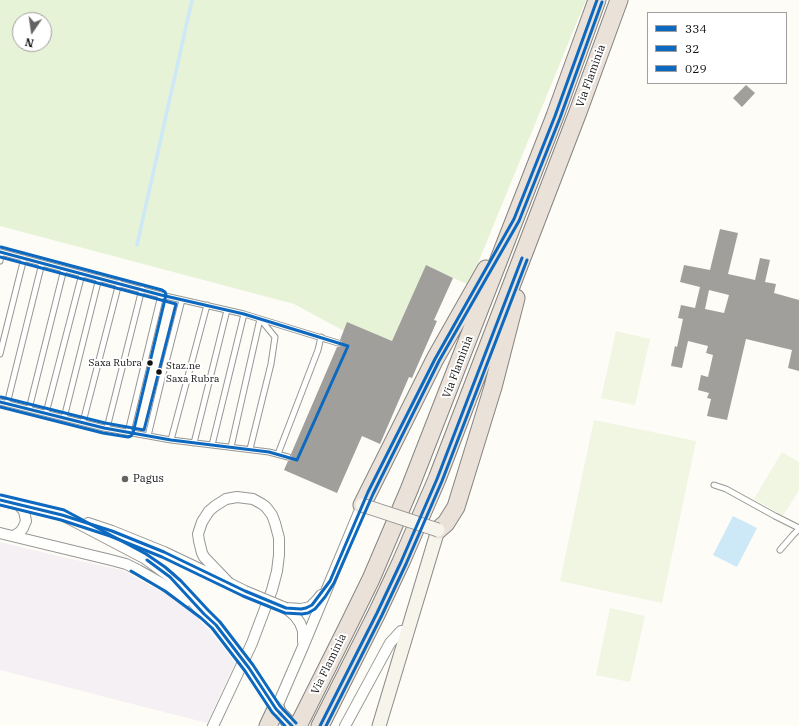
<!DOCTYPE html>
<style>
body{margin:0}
#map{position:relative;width:799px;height:726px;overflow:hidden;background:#fdfcf7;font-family:"IBM Plex Serif",serif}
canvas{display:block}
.legend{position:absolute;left:647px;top:12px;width:140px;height:72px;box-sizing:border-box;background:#fff;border:1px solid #a0a0a0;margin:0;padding:5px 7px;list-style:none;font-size:12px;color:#111}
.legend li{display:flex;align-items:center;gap:8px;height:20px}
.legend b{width:20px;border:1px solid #a0a0a0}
.north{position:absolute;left:12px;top:12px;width:40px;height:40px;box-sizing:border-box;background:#fff;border:1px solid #a0a0a0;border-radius:50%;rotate:193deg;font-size:11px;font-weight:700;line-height:16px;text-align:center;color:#111}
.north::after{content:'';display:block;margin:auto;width:14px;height:18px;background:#646362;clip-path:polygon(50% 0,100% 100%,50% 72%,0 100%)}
</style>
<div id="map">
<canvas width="799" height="726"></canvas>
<ul class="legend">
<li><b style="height:5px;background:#0c69bf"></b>334</li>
<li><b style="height:5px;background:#0c69bf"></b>32</li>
<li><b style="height:5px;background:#0c69bf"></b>029</li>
</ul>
<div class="north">N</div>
</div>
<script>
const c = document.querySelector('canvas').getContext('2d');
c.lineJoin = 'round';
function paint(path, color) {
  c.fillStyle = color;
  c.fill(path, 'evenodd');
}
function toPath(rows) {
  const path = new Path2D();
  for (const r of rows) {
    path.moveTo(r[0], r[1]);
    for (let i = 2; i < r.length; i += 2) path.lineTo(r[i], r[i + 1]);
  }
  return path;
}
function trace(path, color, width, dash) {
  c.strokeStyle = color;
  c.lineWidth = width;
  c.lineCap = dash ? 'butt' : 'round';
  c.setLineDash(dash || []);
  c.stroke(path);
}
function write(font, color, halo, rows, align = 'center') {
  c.font = font + ' "IBM Plex Serif",serif';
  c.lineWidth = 4;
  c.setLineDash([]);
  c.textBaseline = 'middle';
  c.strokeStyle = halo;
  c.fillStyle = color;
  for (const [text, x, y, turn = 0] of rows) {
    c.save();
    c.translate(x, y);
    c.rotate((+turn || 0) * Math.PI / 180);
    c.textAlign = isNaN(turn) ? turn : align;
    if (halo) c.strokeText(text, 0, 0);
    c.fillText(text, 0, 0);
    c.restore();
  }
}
const industrial = toPath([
 [0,542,62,557,122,570,186,605,223,647,235,663,207,723,0,670]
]);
const green = toPath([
 [0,0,586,0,478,263,467,284,426,266,392,341,344,331,294,304,0,226],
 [20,20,44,20,44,44,20,44]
]);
const pitch = toPath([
 [616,331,650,339,635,405,601,398],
 [594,420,696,441,662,603,560,581],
 [782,452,799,462,799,490,783,516,754,499],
 [610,608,645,616,630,682,596,675]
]);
const water = toPath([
 [733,516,757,528,737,567,713,555]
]);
const stream = toPath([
 [137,245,192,0]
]);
const building = toPath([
 [746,85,755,93,742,107,733,98],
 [720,229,738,233,728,274,755,280,760,258,770,260,765,282,776,284,774,293,799,300,799,371,788,368,792,350,746,339,727,420,707,416,711,399,707,398,709,393,698,390,701,375,708,377,713,355,706,353,708,346,688,341,682,368,671,366,675,346,677,347,683,319,678,318,681,305,695,308,700,287,680,282,684,265,710,270],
 [709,290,729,295,724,313,705,309],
 [426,265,453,278,434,320,437,321,412,378,409,377,380,444,362,436,337,493,284,470,288,461,291,460,292,458,291,454,337,347,339,347,342,345,342,342,340,340,347,322,392,341]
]);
const lane = toPath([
 [0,252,161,295,244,314,338,343],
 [0,261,1,252],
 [0,354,24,258],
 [0,402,104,428,171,440,269,452,288,457],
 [7,404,42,263],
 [29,409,64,269],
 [46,413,82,274],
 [64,418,99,278],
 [83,422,119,283],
 [107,428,142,289],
 [128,432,161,295],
 [148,436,163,374,182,300],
 [171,440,207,305],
 [194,443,227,310],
 [212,445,244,314],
 [231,447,260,319],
 [250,449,271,364,275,337,261,320],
 [278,454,318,350,321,337],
 [714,485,726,489,775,516,799,528],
 [780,550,793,535,799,529]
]);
const street = toPath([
 [0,500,62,515,144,558,170,577,204,614,216,625],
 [88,523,112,531,164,552,223,580],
 [0,533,111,560,126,564,138,570,161,583,187,601],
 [14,536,20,532,23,528,26,521,24,511,18,504],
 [286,608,301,609,310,607,317,600,321,595],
 [286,608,295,616,300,623,303,631,303,642],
 [276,709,302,649,362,505],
 [213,726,252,643,272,590,277,571,279,555,279,538,275,523,272,515,266,507,262,504,253,499,237,497,226,499,215,506,209,511,202,522,198,534,199,541,202,553,204,557,229,583],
 [345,726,390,643,401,631,407,631]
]);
const secondary = toPath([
 [276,709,292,726],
 [379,726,438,530]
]);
const highway = toPath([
 [362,505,435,359,486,269],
 [438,530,446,523,456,507,493,387,516,298],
 [268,726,276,709],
 [298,726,346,630,371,579,409,490,555,116,597,0],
 [320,726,377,613,401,562,437,479,578,112,619,0]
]);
const streetBridge = toPath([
 [229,583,245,591,286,608],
 [216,625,249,668,276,709]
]);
const secondaryBridge = toPath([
 [362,505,438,530]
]);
const bus1 = toPath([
 [0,252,161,295,244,314,348,346,297,460,269,452,171,440,104,428,0,402],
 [0,500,62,515,112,531,164,552,245,591,286,608,301,609,306,608,312,605,330,581,368,492,435,359,514,219,555,116,597,0],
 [147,560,170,577,204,614,216,625,249,668,276,709,292,726],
 [320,726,377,613,401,562,437,479,522,258]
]);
const bus2 = toPath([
 [0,257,176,304,144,430,105,423,1,397],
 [0,505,61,520,110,536,162,557,243,596,285,613,302,614,308,613,315,609,325,597,334,583,373,494,439,361,519,221,560,118,602,2],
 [131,571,165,591,201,618,212,628,245,671,272,712,285,726],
 [326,726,382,615,406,564,442,481,527,260]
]);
const bus3 = toPath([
 [0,407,103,433,128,437,131,436,133,433,166,295,165,292,162,290,1,247],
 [1,495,64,510,146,554,165,567,181,581,208,610,220,622,253,665,280,706,296,723]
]);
const markers = [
 [150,363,3.5,"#111"],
 [159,372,3.5,"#111"],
 [125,479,4,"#646362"]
];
const busNames = [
 ["Saxa Rubra",142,363],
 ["Staz.ne",166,366,"left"],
 ["Saxa Rubra",166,379,"left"]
];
const streetNames = [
 ["Via Flaminia",591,76,-70],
 ["Via Flaminia",458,367,-69],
 ["Via Flaminia",329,664,-64]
];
const poiNames = [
 ["Pagus",133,479]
];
paint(industrial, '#f5f0f3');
paint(green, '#e7f3d7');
paint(pitch, '#f0f6e1');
paint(water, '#cde8f7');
trace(stream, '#cde8f7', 3.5);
paint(building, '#a19f9c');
trace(lane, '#979795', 7);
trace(street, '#979795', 12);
trace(secondary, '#8e8d8b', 15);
trace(highway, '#858482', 19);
trace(lane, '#fffffe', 5);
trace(street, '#fffffe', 10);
trace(secondary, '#f6f4eb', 13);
trace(highway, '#eae1d8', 17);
trace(streetBridge, '#979795', 12, []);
trace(secondaryBridge, '#8e8d8b', 15, []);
trace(streetBridge, '#fffffe', 10);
trace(secondaryBridge, '#f6f4eb', 13);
trace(bus1, '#0c69bf', 3);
trace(bus2, '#0c69bf', 3);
trace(bus3, '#0c69bf', 3);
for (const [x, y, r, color] of markers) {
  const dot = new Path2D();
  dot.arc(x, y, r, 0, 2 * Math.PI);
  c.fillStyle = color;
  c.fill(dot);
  trace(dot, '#fff', 1.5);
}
write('10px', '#111', '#fff', busNames, 'right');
write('11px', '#111', '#fff', streetNames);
write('11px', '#111', '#fff', poiNames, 'left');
</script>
